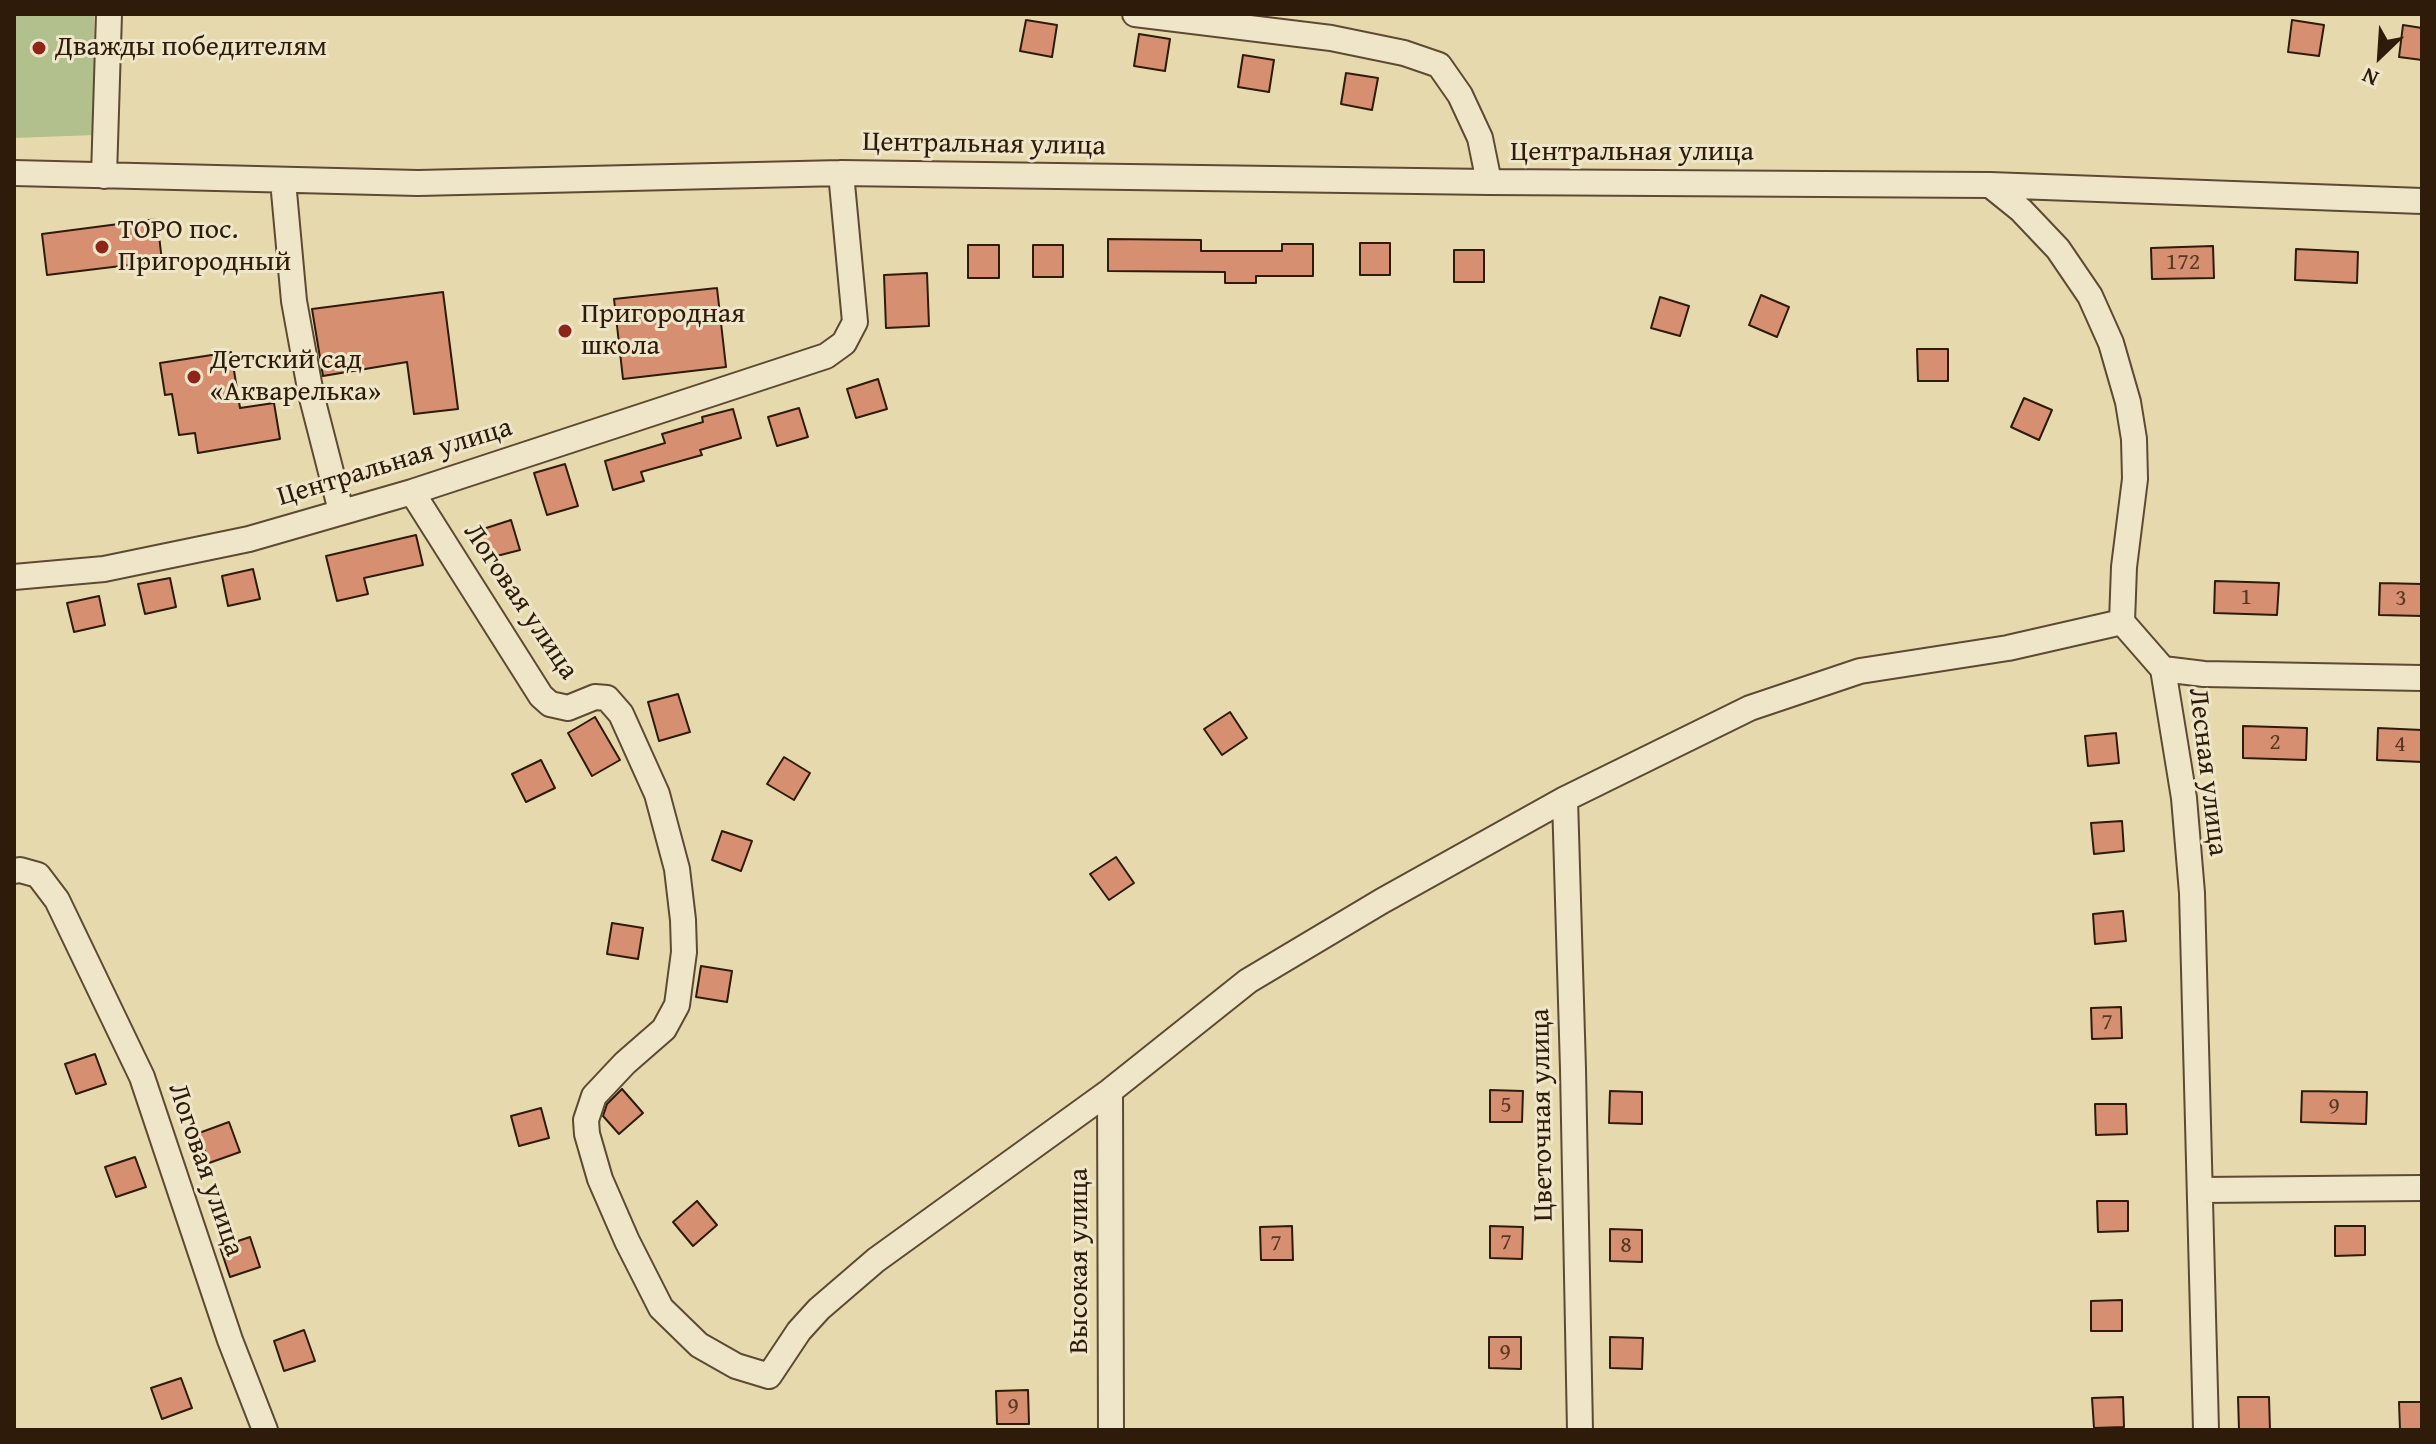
<!DOCTYPE html>
<meta charset="utf-8">
<style>
body{margin:0}
#map{position:relative;width:2436px;height:1444px;overflow:hidden;background:#e7d9ae;font-family:"Gentium Book Plus",serif}
canvas{display:block}
.frame{position:absolute;inset:0;border:16px solid #2e1b09;pointer-events:none}
.north{position:absolute;left:2340px;top:16px;width:80px;height:80px;-webkit-text-stroke:6px #efe6ca;paint-order:stroke;rotate:205deg;font-size:22px;font-weight:700;line-height:32px;text-align:center;color:#2e1b09}
.north::after{content:'';display:block;margin:auto;width:28px;height:36px;background:#2e1b09;clip-path:polygon(50% 0,100% 100%,50% 72%,0 100%)}
</style>
<div id="map">
<canvas width="2436" height="1444"></canvas>
<div class="frame"></div>
<div class="north">N</div>
</div>
<script>
const c = document.querySelector('canvas').getContext('2d');
c.lineJoin = 'round';
function paint(path, color) {
  c.fillStyle = color;
  c.fill(path, 'evenodd');
}
function toPath(rows) {
  const path = new Path2D();
  for (const r of rows) {
    path.moveTo(r[0], r[1]);
    for (let i = 2; i < r.length; i += 2) path.lineTo(r[i], r[i + 1]);
  }
  return path;
}
function trace(path, color, width, dash) {
  c.strokeStyle = color;
  c.lineWidth = width;
  c.lineCap = dash ? 'butt' : 'round';
  c.setLineDash(dash || []);
  c.stroke(path);
}
function write(font, color, halo, rows, align = 'center') {
  c.font = font + ' "Gentium Book Plus",serif';
  c.lineWidth = 6;
  c.setLineDash([]);
  c.textBaseline = 'middle';
  c.strokeStyle = halo;
  c.fillStyle = color;
  for (const [text, x, y, turn = 0] of rows) {
    c.save();
    c.translate(x, y);
    c.rotate((+turn || 0) * Math.PI / 180);
    c.textAlign = isNaN(turn) ? turn : align;
    if (halo) c.strokeText(text, 0, 0);
    c.fillText(text, 0, 0);
    c.restore();
  }
}
const green = toPath([
 [14,14,94,14,95,135,14,138]
]);
const building = toPath([
 [1026,20,1057,25,1052,57,1020,51,1026,20],
 [2292,20,2324,25,2319,56,2288,52,2292,20],
 [2403,25,2422,28,2422,60,2399,57,2403,25],
 [1139,34,1170,39,1165,71,1134,66,1139,34],
 [1243,55,1274,60,1269,92,1238,87,1243,55],
 [1346,73,1378,78,1372,110,1341,104,1346,73],
 [157,219,162,261,47,275,42,234,157,219],
 [1108,239,1201,240,1201,251,1282,251,1282,244,1313,244,1313,276,1256,276,1256,283,1225,283,1225,272,1108,271,1108,239],
 [1360,243,1390,243,1390,275,1360,275,1360,243],
 [968,245,999,245,999,278,968,278,968,245],
 [1033,245,1063,245,1063,277,1033,277,1033,245],
 [2213,246,2214,278,2152,279,2151,248,2213,246],
 [2296,249,2358,252,2357,283,2295,280,2296,249],
 [1454,250,1484,250,1484,282,1454,282,1454,250],
 [927,273,929,326,886,328,884,275,927,273],
 [717,288,726,367,623,379,614,299,717,288],
 [443,292,458,409,414,414,407,362,323,376,312,309,443,292],
 [1761,295,1789,307,1777,337,1749,325,1761,295],
 [1660,297,1689,306,1680,336,1651,328,1660,297],
 [1917,349,1948,349,1948,381,1918,381,1917,349],
 [231,352,240,408,274,403,280,439,198,453,195,433,179,435,172,394,165,395,160,363,231,352],
 [878,379,887,409,856,418,847,389,878,379],
 [2024,398,2052,410,2039,440,2011,427,2024,398],
 [799,408,808,437,777,446,768,417,799,408],
 [733,409,741,438,700,450,702,455,641,472,644,481,613,490,605,461,665,443,662,434,703,422,702,417,733,409],
 [565,464,578,506,547,515,534,473,565,464],
 [511,520,520,550,489,558,480,530,511,520],
 [416,535,423,565,364,578,368,594,337,601,326,556,416,535],
 [253,569,260,599,228,606,222,576,253,569],
 [170,578,176,607,145,614,138,584,170,578],
 [2215,581,2279,583,2277,615,2214,613,2215,581],
 [2380,583,2422,584,2422,616,2379,615,2380,583],
 [99,596,105,625,74,632,67,603,99,596],
 [678,694,690,732,659,741,648,702,678,694],
 [1230,712,1247,738,1222,755,1204,729,1230,712],
 [595,717,620,760,592,776,568,733,595,717],
 [2243,726,2307,728,2306,760,2243,758,2243,726],
 [2378,728,2422,730,2422,762,2377,760,2378,728],
 [2116,733,2119,763,2088,766,2085,736,2116,733],
 [784,757,810,773,794,800,767,784,784,757],
 [541,760,555,788,526,802,512,774,541,760],
 [2122,821,2124,851,2094,854,2091,823,2122,821],
 [722,831,752,841,741,871,712,860,722,831],
 [1116,857,1134,883,1109,900,1090,874,1116,857],
 [2123,911,2126,941,2095,944,2093,914,2123,911],
 [612,923,643,928,638,959,607,954,612,923],
 [701,966,732,971,727,1002,696,997,701,966],
 [2121,1007,2122,1038,2092,1039,2091,1008,2121,1007],
 [95,1054,106,1084,76,1094,65,1064,95,1054],
 [622,1089,643,1113,619,1134,603,1116,607,1104,622,1089],
 [1490,1090,1523,1091,1522,1122,1490,1122,1490,1090],
 [1610,1091,1642,1092,1642,1124,1609,1123,1610,1091],
 [2302,1091,2367,1092,2366,1124,2301,1122,2302,1091],
 [2095,1104,2126,1104,2127,1134,2096,1135,2095,1104],
 [541,1108,549,1138,519,1146,511,1116,541,1108],
 [229,1122,240,1152,209,1163,199,1133,229,1122],
 [135,1157,146,1187,116,1197,105,1167,135,1157],
 [697,1201,717,1225,693,1246,673,1222,697,1201],
 [2097,1201,2128,1201,2128,1231,2098,1232,2097,1201],
 [1292,1226,1293,1260,1261,1260,1260,1227,1292,1226],
 [1490,1226,1523,1227,1522,1259,1490,1258,1490,1226],
 [2335,1226,2365,1226,2365,1255,2335,1256,2335,1226],
 [1610,1229,1642,1230,1642,1262,1610,1261,1610,1229],
 [250,1237,260,1267,230,1277,220,1247,250,1237],
 [2122,1300,2122,1331,2091,1331,2091,1301,2122,1300],
 [304,1330,315,1361,284,1371,274,1341,304,1330],
 [1489,1337,1521,1337,1521,1369,1489,1368,1489,1337],
 [1610,1337,1643,1338,1642,1369,1610,1368,1610,1337],
 [181,1378,192,1408,162,1419,151,1388,181,1378],
 [1028,1390,1029,1424,997,1424,996,1391,1028,1390],
 [2123,1397,2124,1427,2094,1428,2092,1398,2123,1397],
 [2238,1397,2269,1397,2270,1430,2239,1430,2238,1397],
 [2399,1402,2422,1402,2422,1430,2400,1430,2399,1402]
]);
const minor = toPath([
 [1135,14,1331,38,1404,53,1439,65,1460,95,1480,138,1489,182],
 [14,173,418,183,841,173,1489,182,1990,185,2422,201],
 [104,176,109,14],
 [283,181,294,301,311,394,341,511],
 [1990,185,2021,210,2058,249,2090,296,2111,343,2128,402,2134,439,2135,479,2124,567,2122,622,2163,669,2184,798,2192,893,2206,1430],
 [412,492,541,696,550,704,568,708,595,697,607,698,621,714,657,794,677,869,683,920,684,952,677,1005,664,1029,625,1063,594,1096,586,1120,587,1134,600,1179,627,1241,661,1308,699,1345,736,1366,769,1376,799,1331,819,1309,876,1260,1110,1091,1248,981,1382,901,1565,799,1750,708,1860,671,2008,648,2122,622],
 [14,577,104,569,249,539,412,492,826,356,844,343,855,322,841,173],
 [2163,669,2204,674,2422,678],
 [1565,799,1573,1069,1580,1430],
 [14,871,20,870,38,875,57,900,142,1077,230,1340,265,1430],
 [1110,1091,1111,1430],
 [2201,1190,2422,1188]
]);
const markers = [
 [39,48,8,"#8f2418"],
 [102,247,8,"#8f2418"],
 [565,331,8,"#8f2418"],
 [194,377,8,"#8f2418"]
];
const numberNames = [
 ["172",2183,263],
 ["1",2246,598],
 ["3",2401,599],
 ["2",2275,743],
 ["4",2400,745],
 ["7",2107,1023],
 ["5",1506,1106],
 ["9",2334,1107],
 ["7",1506,1243],
 ["7",1276,1244],
 ["8",1626,1246],
 ["9",1505,1353],
 ["9",1013,1407]
];
const poiNames = [
 ["Дважды победителям",55,48],
 ["ТОРО пос.",118,231],
 ["Пригородный",118,263],
 ["Пригородная",581,315],
 ["школа",581,347],
 ["Детский сад",210,361],
 ["«Акварелька»",210,393]
];
const streetNames = [
 ["Центральная улица",984,145,1],
 ["Центральная улица",1632,153],
 ["Центральная улица",395,463,-17],
 ["Логовая улица",520,602,56],
 ["Лесная улица",2207,772,83],
 ["Цветочная улица",1543,1115,-91],
 ["Логовая улица",205,1170,71],
 ["Высокая улица",1080,1261,-90]
];
paint(green, '#b2c08e');
paint(building, '#d68f70');
trace(building, '#2e1b09', 2);
trace(minor, '#5c4a32', 28);
trace(minor, '#efe6ca', 24);
for (const [x, y, r, color] of markers) {
  const dot = new Path2D();
  dot.arc(x, y, r, 0, 2 * Math.PI);
  c.fillStyle = color;
  c.fill(dot);
  trace(dot, '#efe6ca', 3);
}
write('24px', '#583823', null, numberNames);
write('28px', '#2e1b09', '#efe6ca', poiNames, 'left');
write('28px', '#2e1b09', '#efe6ca', streetNames);
</script>
